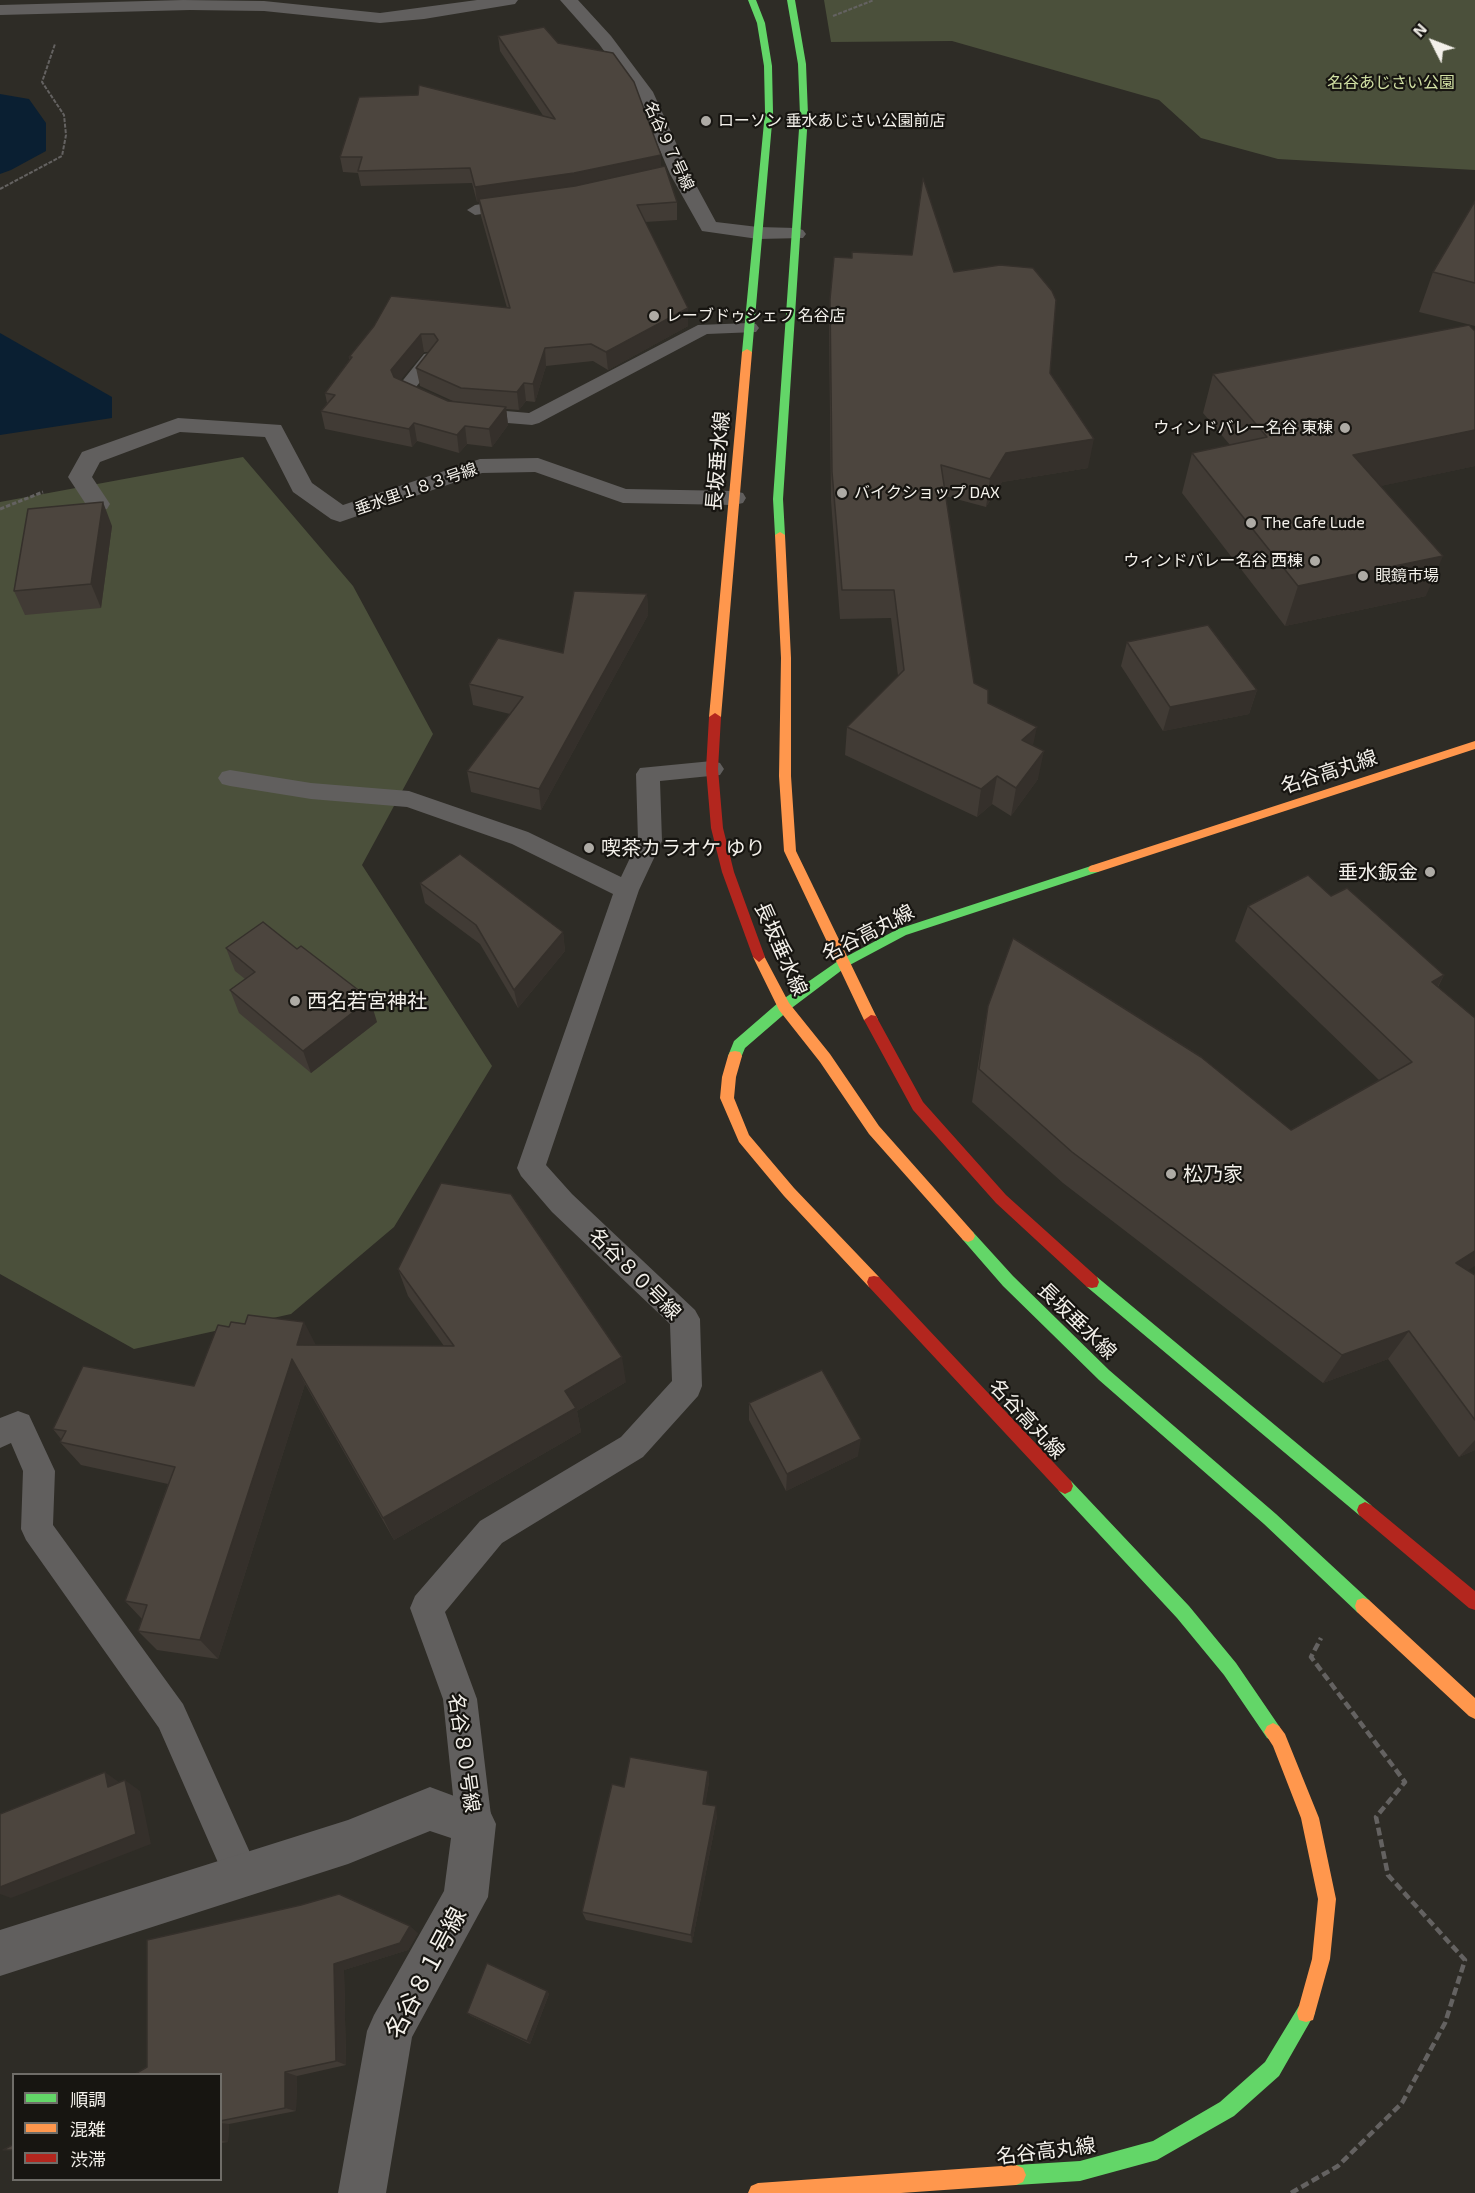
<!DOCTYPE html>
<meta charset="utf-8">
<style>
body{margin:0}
#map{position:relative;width:1475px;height:2193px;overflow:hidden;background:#2e2c26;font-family:"Exo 2","Noto Sans JP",sans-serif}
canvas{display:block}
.legend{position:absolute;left:12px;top:2073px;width:210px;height:108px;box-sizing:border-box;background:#171511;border:2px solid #6f6d68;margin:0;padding:8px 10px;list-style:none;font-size:18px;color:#f3f0ea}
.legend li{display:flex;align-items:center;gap:12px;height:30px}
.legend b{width:30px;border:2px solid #6f6d68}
.north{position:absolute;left:1403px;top:12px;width:60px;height:60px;-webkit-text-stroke:4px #171511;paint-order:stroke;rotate:312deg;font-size:16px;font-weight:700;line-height:24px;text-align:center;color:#f3f0ea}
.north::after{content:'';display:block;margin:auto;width:21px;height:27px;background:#f3f0ea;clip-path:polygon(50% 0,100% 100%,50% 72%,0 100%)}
</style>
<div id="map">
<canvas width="1475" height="2193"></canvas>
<ul class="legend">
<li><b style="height:8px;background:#63d668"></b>順調</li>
<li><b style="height:8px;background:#ff974d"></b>混雑</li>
<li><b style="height:8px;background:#b3261e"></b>渋滞</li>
</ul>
<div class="north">N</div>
</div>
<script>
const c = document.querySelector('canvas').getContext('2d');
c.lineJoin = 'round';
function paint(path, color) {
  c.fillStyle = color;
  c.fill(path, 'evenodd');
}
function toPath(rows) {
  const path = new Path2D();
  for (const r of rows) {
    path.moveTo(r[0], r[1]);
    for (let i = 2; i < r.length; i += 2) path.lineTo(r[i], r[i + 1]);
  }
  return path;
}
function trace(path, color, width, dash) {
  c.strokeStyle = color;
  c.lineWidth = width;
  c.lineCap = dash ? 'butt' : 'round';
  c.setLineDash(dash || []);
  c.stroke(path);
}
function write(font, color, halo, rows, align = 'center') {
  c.font = font + ' "Exo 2","Noto Sans JP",sans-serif';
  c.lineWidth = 4.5;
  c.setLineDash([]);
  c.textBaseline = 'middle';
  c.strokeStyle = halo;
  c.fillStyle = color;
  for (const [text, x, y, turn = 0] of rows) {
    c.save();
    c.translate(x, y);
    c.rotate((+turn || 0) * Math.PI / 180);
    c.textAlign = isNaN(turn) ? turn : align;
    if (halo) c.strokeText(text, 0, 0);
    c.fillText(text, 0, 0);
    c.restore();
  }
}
const green = toPath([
 [824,0,1475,0,1475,170,1278,159,1201,138,1159,100,952,41,831,42],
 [243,457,353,586,433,734,362,865,492,1066,394,1227,291,1314,134,1349,0,1274,0,502]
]);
const water = toPath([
 [0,94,29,99,46,123,46,151,11,170,0,174],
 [0,333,112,397,112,418,0,435]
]);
const pathFar2 = toPath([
 [833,16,874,0],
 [0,189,62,156,66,135,64,115,42,82,55,44]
]);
const pathFar1 = toPath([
 [0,509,43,492]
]);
const path = toPath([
 [1291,2193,1338,2166,1402,2103,1445,2023,1465,1960,1388,1875,1376,1817,1405,1782,1311,1657,1321,1638]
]);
const lane = toPath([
 [517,199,523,200,525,204,523,208,475,215,467,210,475,205,517,199],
 [750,323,756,324,759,328,756,332,707,334,539,423,532,425,471,420,464,418,462,414,464,410,471,408,529,413,698,325,750,323],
 [430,353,436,354,439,358,416,387,439,397,441,401,439,405,432,407,398,393,396,389,424,354,430,353],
 [712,761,720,763,724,769,720,775,660,781,662,841,639,890,546,1165,572,1194,695,1310,700,1319,702,1386,698,1396,643,1457,502,1543,445,1612,477,1699,492,1824,487,1837,474,1842,461,1837,456,1824,443,1699,410,1608,415,1596,480,1521,621,1437,672,1381,670,1324,552,1212,521,1176,517,1168,613,894,512,844,407,807,311,799,230,786,222,784,218,778,222,772,230,770,311,783,409,791,528,832,621,877,638,841,636,774,640,768,712,761],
 [18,1411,29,1415,55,1471,53,1525,183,1704,261,1877,256,1890,243,1895,230,1890,159,1728,26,1540,21,1529,23,1471,11,1443,0,1448,0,1418,18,1411]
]);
const street = toPath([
 [183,0,264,1,380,13,477,0,518,0,515,4,509,5,424,19,380,23,264,11,190,10,0,15,0,5,183,0],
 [560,0,578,0,611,36,653,92,690,174,716,222,758,227,796,228,803,230,806,234,803,238,758,239,702,231,670,174,637,96,599,44,560,0],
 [178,418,281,425,312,483,343,505,480,459,538,458,626,489,734,491,743,493,746,498,743,503,734,505,623,503,535,472,482,473,340,522,331,519,293,492,265,437,180,432,100,462,92,477,110,504,107,509,98,511,89,509,68,477,82,452,178,418],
 [430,1787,489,1809,496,1824,488,1897,412,2037,386,2193,338,2193,367,2031,374,2015,444,1891,451,1838,430,1831,348,1864,0,1976,0,1930,348,1820,430,1787]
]);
const fast = toPath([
 [748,0,756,0,765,23,772,66,773,112,752,352,747,355,742,352,765,112,764,66,757,23,748,0],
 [787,0,795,0,806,64,808,115,783,499,785,535,780,538,775,535,773,499,800,115,798,64,787,0],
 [1094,865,1100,869,1098,872,906,935,846,967,789,1010,745,1048,740,1060,730,1060,728,1056,734,1041,779,1002,838,961,898,929,1094,865],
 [968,1230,973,1232,1013,1276,1109,1370,1276,1514,1369,1600,1371,1606,1369,1612,1363,1614,1357,1612,1264,1524,1099,1380,1003,1286,963,1240,961,1236,963,1232,968,1230],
 [1092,1276,1097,1277,1371,1505,1373,1510,1371,1515,1365,1518,1359,1515,1087,1287,1085,1282,1087,1277,1092,1276],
 [1065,1478,1071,1481,1189,1606,1236,1663,1279,1726,1282,1732,1279,1738,1273,1741,1267,1738,1224,1675,1177,1618,1059,1491,1057,1486,1059,1481,1065,1478],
 [1306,2004,1313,2006,1315,2013,1279,2076,1234,2116,1157,2160,1080,2181,1016,2185,1009,2182,1006,2175,1009,2168,1016,2165,1080,2161,1153,2141,1220,2102,1265,2062,1299,2006,1306,2004]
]);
const slow = toPath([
 [747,349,752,352,721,717,715,721,709,717,742,352,747,349],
 [780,532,785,535,791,658,791,776,796,851,878,1020,871,1025,864,1020,784,851,779,776,781,658,775,535,780,532],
 [1475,741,1475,749,1098,872,1090,872,1088,869,1090,866,1475,741],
 [759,952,763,954,789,1003,830,1054,879,1126,973,1232,975,1236,973,1240,968,1242,963,1240,869,1134,820,1062,779,1010,753,957,759,952],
 [735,1051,740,1052,742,1056,736,1077,734,1098,749,1135,794,1188,879,1277,881,1282,879,1287,874,1288,869,1287,784,1196,739,1142,720,1098,722,1077,728,1056,730,1052,735,1051],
 [1363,1598,1369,1600,1475,1698,1475,1719,1469,1716,1357,1612,1355,1606,1357,1600,1363,1598],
 [1273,1723,1279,1726,1285,1734,1319,1818,1336,1899,1330,1959,1315,2013,1313,2020,1306,2022,1299,2020,1297,2013,1312,1959,1318,1899,1301,1818,1273,1746,1264,1732,1267,1726,1273,1723],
 [1016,2165,1023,2168,1026,2175,1023,2182,1016,2185,901,2193,748,2193,751,2186,758,2183,1016,2165]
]);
const jam = toPath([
 [715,713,721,717,718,769,723,828,734,872,765,957,759,962,753,957,722,872,711,828,706,769,709,717,715,713],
 [871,1015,876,1016,923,1102,1006,1195,1097,1277,1099,1282,1097,1287,1092,1288,1087,1287,996,1203,913,1110,864,1020,871,1015],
 [874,1276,879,1277,1071,1481,1073,1486,1071,1491,1065,1494,1059,1491,869,1287,867,1282,869,1277,874,1276],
 [1365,1502,1371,1505,1475,1591,1475,1610,1469,1608,1359,1515,1357,1510,1359,1505,1365,1502]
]);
const wall = toPath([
 [498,36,558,43,661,155,661,167,677,202,677,220,645,222,688,308,688,326,608,370,593,361,546,366,535,402,526,401,519,410,506,409,508,425,492,447,467,444,459,453,417,441,412,447,325,429,321,411,327,403,325,393,350,361,349,357,374,326,507,308,481,216,479,202,477,202,472,183,361,186,358,173,343,172,340,157,544,117,500,51],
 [424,352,429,352,416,368,420,386,455,402,448,401,400,380],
 [1475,201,1475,326,1419,312,1433,272],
 [954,272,1050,373,1088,468,1002,482,986,507,945,496,974,683,988,703,1033,745,1038,779,1011,816,992,804,977,817,845,755,847,727,898,676,891,618,840,619,831,501,829,328,830,299],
 [1213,374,1475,466,1380,486,1426,596,1285,626,1182,493,1192,453,1230,445,1203,413],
 [112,526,101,608,25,615,14,591],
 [647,594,648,615,541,810,471,792,467,771,510,714,473,705,469,684,563,653],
 [1127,642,1257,690,1249,714,1163,731,1121,666],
 [420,883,563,932,565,951,518,1008,480,944,425,903],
 [1331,896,1444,975,1438,987,1468,1271,1475,1275,1475,1450,1459,1457,1388,1359,1323,1383,1063,1183,972,1102,982,1040,988,1006,1291,1130,1379,1080,1235,941,1248,906],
 [226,948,377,1022,311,1073,239,1013,230,990,245,979,235,971],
 [398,1269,626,1382,577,1411,581,1432,394,1540,305,1384,218,1659,157,1650,138,1631,142,1619,125,1601,168,1484,81,1465,60,1442,61,1439,53,1429,194,1386,316,1345,444,1346,408,1296],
 [749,1403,858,1456,786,1491,749,1420],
 [708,1771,709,1782,705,1804,717,1816,692,1943,586,1920,582,1912,624,1787],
 [418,1933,408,1950,344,1970,346,2065,297,2076,296,2111,229,2124,228,2142,220,2143,220,2074,147,2067],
 [547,1991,549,1994,530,2044,471,2016,467,2013]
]);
const shadedWall = toPath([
 [661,155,661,171,480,202,479,199,479,202,477,202,475,187],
 [688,308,688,326,608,370,606,352],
 [421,334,424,352,394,388,391,370],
 [545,348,546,366,535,402,533,384],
 [524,383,526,401,519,410,517,392],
 [506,407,508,425,492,447,489,429],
 [414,423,417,441,412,447,409,429],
 [465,426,467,444,459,453,457,435],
 [1475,430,1475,466,1339,495,1353,455],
 [1094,439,1088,468,1002,482,986,507,990,479,1006,453],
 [103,502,112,526,101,608,91,584],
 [1443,556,1426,596,1285,626,1298,586],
 [647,594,648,615,541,810,539,789],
 [1257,690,1249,714,1163,731,1170,707],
 [1037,727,1031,755,1022,740],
 [1044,751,1038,779,1011,816,1016,788],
 [997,776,992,804,977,817,981,789],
 [563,932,565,951,518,1008,514,990],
 [1444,975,1425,1009,1432,982],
 [370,999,377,1022,311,1073,303,1051],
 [1475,1251,1475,1266,1434,1292,1456,1263],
 [304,1322,317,1347,297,1345],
 [1409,1331,1388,1359,1323,1383,1342,1355],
 [622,1357,626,1382,577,1411,581,1432,394,1540,383,1518,565,1391],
 [292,1359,305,1384,218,1659,200,1640],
 [861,1439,858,1456,786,1491,787,1474],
 [1475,1440,1475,1450,1459,1457],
 [708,1771,709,1782,704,1814,703,1804],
 [105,1772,120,1783,108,1787],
 [125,1780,140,1791,151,1844,11,1898,0,1894,0,1887],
 [716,1806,717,1816,692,1943,691,1935],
 [410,1926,418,1933,408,1950,344,1970,346,2065,336,2061,334,1964],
 [547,1991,549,1994,530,2044,527,2041],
 [285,2072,297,2076,296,2111,285,2108],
 [220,2123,229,2124,228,2142,220,2141]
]);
const building = toPath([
 [544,27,558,43,613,53,634,82,661,155,574,173,475,187,470,168,358,171,362,157,340,157,359,97,418,95,419,85,555,119,498,36,544,27],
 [665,166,677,202,637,205,688,308,606,352,591,344,545,348,533,384,524,383,517,392,461,388,416,368,438,340,434,334,421,334,391,370,394,377,448,401,506,407,489,429,465,426,457,435,414,423,409,429,321,411,335,395,325,393,352,357,349,357,374,326,391,296,510,308,479,199,575,186,665,166],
 [923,178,954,272,1000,265,1033,268,1052,291,1056,300,1050,373,1094,439,1006,453,990,479,941,465,974,683,988,690,988,703,1037,727,1022,740,1044,751,1016,788,997,776,981,789,847,727,904,670,894,590,842,590,832,472,830,299,834,257,852,258,852,252,912,255,923,178],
 [1475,201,1475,283,1433,272,1475,201],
 [1469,325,1475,331,1475,430,1353,455,1443,556,1298,586,1192,453,1267,437,1213,374,1469,325],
 [103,502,91,584,14,591,28,509,103,502],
 [574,591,647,594,539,789,467,771,523,697,469,684,498,638,563,653,574,591],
 [1208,625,1257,690,1170,707,1127,642,1208,625],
 [460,854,563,932,514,990,476,925,420,883,460,854],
 [1308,875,1331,896,1347,888,1444,975,1432,982,1475,1018,1475,1251,1456,1263,1475,1275,1475,1420,1409,1331,1342,1355,1072,1152,979,1069,988,1006,1013,938,1201,1057,1291,1130,1412,1062,1248,906,1308,875],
 [263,922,297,949,301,946,370,999,303,1051,230,990,255,972,226,948,263,922],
 [441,1183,511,1194,622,1357,565,1391,576,1408,383,1518,292,1359,200,1640,138,1631,147,1605,125,1601,175,1467,60,1442,66,1431,53,1429,83,1366,194,1386,218,1325,229,1327,231,1322,245,1324,248,1315,304,1322,297,1345,454,1346,398,1269,441,1183],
 [822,1370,861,1439,787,1474,749,1403,822,1370],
 [630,1757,708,1771,703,1804,716,1806,691,1935,582,1912,612,1784,624,1787,630,1757],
 [105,1772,108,1787,125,1780,136,1834,0,1887,0,1814,105,1772],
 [339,1894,410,1926,400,1943,334,1964,336,2061,285,2072,285,2108,220,2121,220,2074,135,2074,147,2067,147,1940,301,1905,339,1894],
 [487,1963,547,1991,527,2041,467,2013,487,1963],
 [14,2144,14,2150,3,2150,14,2144]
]);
const markers = [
 [706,121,6,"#aeaba5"],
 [654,316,6,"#aeaba5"],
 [1345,428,6,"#aeaba5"],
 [842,493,6,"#aeaba5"],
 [1251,523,6,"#aeaba5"],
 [1315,561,6,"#aeaba5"],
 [1363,576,6,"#aeaba5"],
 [589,848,6,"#aeaba5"],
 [1430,872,6,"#aeaba5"],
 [295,1001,6,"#aeaba5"],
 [1171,1174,6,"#aeaba5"]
];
const farParknames = [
 ["名谷あじさい公園",1391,83]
];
const farPoinames = [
 ["ローソン 垂水あじさい公園前店",718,121],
 ["レーブドゥシェフ 名谷店",666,316],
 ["ウィンドバレー名谷 東棟",1333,428,"right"],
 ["バイクショップ DAX",854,493],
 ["The Cafe Lude",1263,523],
 ["ウィンドバレー名谷 西棟",1303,561,"right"],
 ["眼鏡市場",1375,576]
];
const farStreetnames = [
 ["名谷９７号線",669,146,65],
 ["垂水里１８３号線",416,489,-19]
];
const streetNames = [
 ["長坂垂水線",718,461,-85],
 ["名谷高丸線",1329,772,-18],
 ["名谷高丸線",868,933,-27],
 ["長坂垂水線",781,949,66],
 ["名谷８０号線",635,1274,45],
 ["長坂垂水線",1077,1321,44],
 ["名谷高丸線",1027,1419,47],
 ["名谷８０号線",464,1753,82],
 ["名谷高丸線",1046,2151,-7]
];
const poiNames = [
 ["喫茶カラオケ ゆり",601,848],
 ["垂水鈑金",1418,872,"right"],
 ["西名若宮神社",307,1001],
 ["松乃家",1183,1174]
];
const nearStreetnames = [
 ["名谷８１号線",426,1973,-62]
];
paint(green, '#4b503b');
paint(water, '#0a1f32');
trace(pathFar2, '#646261', 2, [4, 1.5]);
trace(pathFar1, '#646261', 3, [4.5, 2]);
trace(path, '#646261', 4.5, [8, 4]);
paint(lane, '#615f5e');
paint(street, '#615f5e');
paint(fast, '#63d668');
paint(slow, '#ff974d');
paint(jam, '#b3261e');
paint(wall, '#413b35');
paint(shadedWall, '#35302b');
paint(building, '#4c453e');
trace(building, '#35302b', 1.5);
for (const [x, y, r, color] of markers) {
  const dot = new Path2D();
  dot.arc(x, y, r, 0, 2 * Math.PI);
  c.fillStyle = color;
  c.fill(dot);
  trace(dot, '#171511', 2);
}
write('16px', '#d2e1a4', '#171511', farParknames);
write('16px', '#f3f0ea', '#171511', farPoinames, 'left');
write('16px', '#f3f0ea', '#171511', farStreetnames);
write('20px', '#f3f0ea', '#171511', streetNames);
write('20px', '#f3f0ea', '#171511', poiNames, 'left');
write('24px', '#f3f0ea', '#171511', nearStreetnames);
</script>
